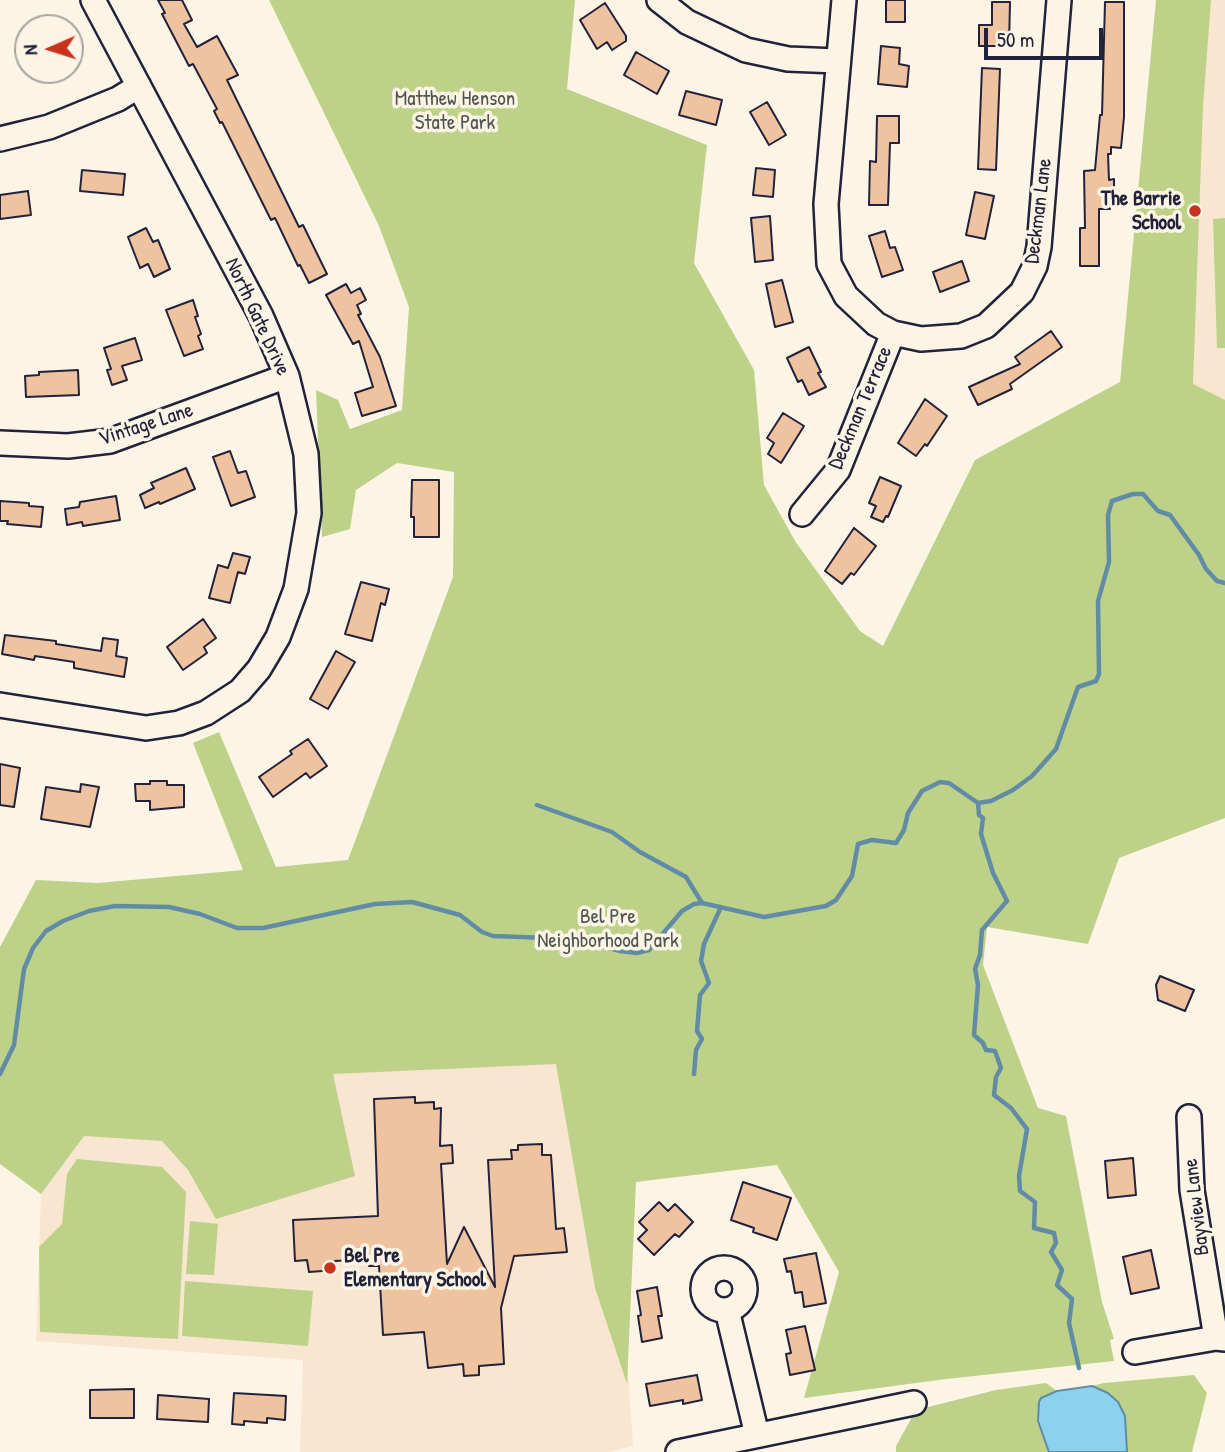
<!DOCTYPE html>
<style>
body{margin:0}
#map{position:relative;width:1225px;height:1452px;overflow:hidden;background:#fcf5e5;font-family:"Patrick Hand",sans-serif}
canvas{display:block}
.north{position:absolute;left:14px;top:14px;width:70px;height:70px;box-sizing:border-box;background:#fcf5e5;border:2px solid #a5a1a1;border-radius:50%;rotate:267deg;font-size:19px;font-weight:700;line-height:28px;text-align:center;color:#22223b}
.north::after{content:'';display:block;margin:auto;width:24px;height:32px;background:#c8321e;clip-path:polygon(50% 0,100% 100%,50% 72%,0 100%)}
.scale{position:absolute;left:984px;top:28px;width:119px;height:32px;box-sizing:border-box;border:4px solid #22223b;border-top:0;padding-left:9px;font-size:21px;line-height:24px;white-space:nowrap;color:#22223b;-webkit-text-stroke:5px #fcf5e5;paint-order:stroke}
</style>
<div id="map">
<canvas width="1225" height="1452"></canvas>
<div class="north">N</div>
<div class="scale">50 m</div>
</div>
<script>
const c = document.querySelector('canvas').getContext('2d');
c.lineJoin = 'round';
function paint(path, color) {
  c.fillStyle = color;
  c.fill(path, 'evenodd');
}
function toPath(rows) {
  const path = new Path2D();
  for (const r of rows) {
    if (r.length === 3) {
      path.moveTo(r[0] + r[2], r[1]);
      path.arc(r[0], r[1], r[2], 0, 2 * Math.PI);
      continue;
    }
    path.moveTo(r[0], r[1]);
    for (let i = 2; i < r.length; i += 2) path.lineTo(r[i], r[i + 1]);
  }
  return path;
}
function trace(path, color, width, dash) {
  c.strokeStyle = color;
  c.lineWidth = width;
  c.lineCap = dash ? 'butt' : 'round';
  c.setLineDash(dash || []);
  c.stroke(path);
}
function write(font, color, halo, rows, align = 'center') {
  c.font = font + ' "Patrick Hand",sans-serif';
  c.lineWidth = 7;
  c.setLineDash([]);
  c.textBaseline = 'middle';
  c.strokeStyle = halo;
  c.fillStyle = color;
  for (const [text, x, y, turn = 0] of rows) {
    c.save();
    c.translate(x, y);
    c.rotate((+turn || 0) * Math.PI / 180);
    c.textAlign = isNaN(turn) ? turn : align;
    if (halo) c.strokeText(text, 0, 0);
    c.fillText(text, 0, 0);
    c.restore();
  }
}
const built = toPath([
 [1183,0,1225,0,1225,438,1149,422],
 [308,980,660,1060,615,1174,633,1446,608,1452,300,1452,303,1360,36,1341,41,1194,58,1134]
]);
const green = toPath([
 [269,0,575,0,567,89,707,145,694,263,754,370,764,485,795,541,860,631,883,646,975,460,1120,382,1156,0,1211,0,1203,107,1193,384,1225,400,1225,818,1119,858,1088,944,987,927,983,965,1038,1108,1066,1116,1102,1302,1114,1339,1110,1340,1114,1361,946,1379,804,1398,839,1272,777,1165,636,1182,627,1384,595,1288,556,1064,333,1074,355,1176,216,1219,188,1170,162,1141,84,1136,41,1194,0,1164,0,947,36,880,98,883,243,870,193,743,219,732,276,867,348,860,453,577,454,472,397,463,356,490,350,529,322,537,316,390,338,400,350,429,402,410,409,307,379,226],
 [1225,218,1225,348,1217,348,1213,219],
 [77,1159,162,1167,186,1192,178,1339,40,1332,39,1247,62,1224,67,1174],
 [190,1221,218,1224,214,1275,186,1274],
 [185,1281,313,1291,308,1346,182,1336],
 [1194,1375,1207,1393,1192,1452,896,1452,896,1446,916,1410,996,1390,1046,1383,1057,1391,1041,1398,1106,1392,1092,1386,1104,1383]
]);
const water = toPath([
 [1092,1386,1108,1393,1118,1402,1125,1416,1127,1452,1049,1452,1038,1421,1039,1402,1041,1398,1057,1391,1092,1386]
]);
const stream = toPath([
 [978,803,979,815,983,818,981,834,993,873,1007,901,982,930,980,955,975,969,978,985,974,1035,983,1043,986,1050,995,1051,1001,1068,996,1077,994,1095,1011,1108,1027,1129,1019,1176,1020,1191,1035,1202,1034,1228,1054,1233,1056,1243,1051,1252,1062,1270,1057,1285,1072,1299,1069,1323,1079,1368],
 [537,805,612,832,640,852,686,877,702,903],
 [0,1074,14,1045,24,969,33,948,46,931,63,921,89,911,115,906,169,907,200,914,237,928,263,928,375,904,412,902,460,915,482,932,493,936,577,939,620,951,637,953,649,950,682,911,694,904,702,903,764,917,826,906,836,900,852,876,858,844,872,840,896,843,904,830,908,813,922,791,940,782,949,783,978,803,991,801,1013,790,1032,776,1056,749,1078,687,1096,681,1099,674,1098,601,1109,562,1108,515,1112,501,1133,494,1143,494,1158,511,1170,515,1199,555,1206,569,1217,581,1225,583],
 [694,1074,696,1050,702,1039,697,1031,700,995,709,983,701,961,704,944,721,907]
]);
const building = toPath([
 [158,0,182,0,192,20,184,24,197,47,217,36,238,75,227,80,299,227,303,225,327,274,309,283,300,265,298,266,275,218,271,220,222,122,220,123,214,111,217,109,193,64,189,66,162,14,165,13,158,0],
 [886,0,905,0,905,22,886,22,886,0],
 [992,2,1010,2,1009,46,979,46,979,25,992,25,992,2],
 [1105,2,1124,2,1124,117,1121,148,1111,147,1111,154,1108,154,1109,180,1114,179,1114,196,1109,196,1110,209,1099,209,1099,266,1080,266,1080,228,1085,228,1084,171,1095,170,1100,115,1102,115,1105,2],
 [605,3,626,36,626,41,612,50,607,42,597,49,580,20,605,3],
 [881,46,900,48,899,64,909,66,907,87,878,84,881,46],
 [636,52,669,71,657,94,624,75,636,52],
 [982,68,1000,69,996,170,978,169,982,68],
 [686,91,722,100,716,125,679,115,686,91],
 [767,102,786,135,769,145,750,112,767,102],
 [877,116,899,116,899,143,890,143,888,205,869,205,870,161,876,162,877,116],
 [756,168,775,170,773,197,753,195,756,168],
 [82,170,125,174,123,195,80,191,82,170],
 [28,191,31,215,0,219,0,195,28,191],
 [975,192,994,196,985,239,966,235,975,192],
 [770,216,773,260,755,262,751,218,770,216],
 [146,228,153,242,158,240,170,269,154,277,148,264,140,268,128,237,146,228],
 [885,231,890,248,895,247,903,270,882,277,869,236,885,231],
 [962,261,969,281,940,292,933,272,962,261],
 [782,280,793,322,775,327,766,284,782,280],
 [346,284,351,293,360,288,366,300,357,305,361,314,358,315,380,357,396,406,362,416,355,393,373,387,359,341,353,344,326,295,346,284],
 [193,300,198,316,195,317,201,334,198,336,203,349,184,356,166,310,193,300],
 [1051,331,1062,347,1010,384,1012,389,978,405,969,387,1020,364,1015,357,1051,331],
 [135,338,142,360,122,366,127,380,112,385,107,370,111,369,104,348,135,338],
 [809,347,821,372,818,373,826,387,809,395,802,380,798,382,787,358,809,347],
 [78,370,79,395,26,397,25,376,39,375,39,372,78,370],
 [925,399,947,416,927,446,925,444,916,456,898,443,925,399],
 [783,413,804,426,781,463,768,454,774,443,767,438,783,413],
 [230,451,238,473,246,471,255,497,231,506,213,457,230,451],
 [186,468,195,489,160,504,159,502,145,508,140,495,154,488,151,483,186,468],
 [880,477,901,486,888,517,886,516,883,522,871,517,876,506,869,503,880,477],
 [412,480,439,480,439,537,414,537,414,517,411,517,412,480],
 [116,496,120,520,83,526,82,522,67,525,65,509,79,507,80,502,116,496],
 [0,501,29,503,29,506,43,507,41,527,7,524,8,521,0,521,0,501],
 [854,528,876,546,854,575,851,573,842,584,825,571,854,528],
 [233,553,250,557,245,574,238,572,230,603,209,598,218,565,228,568,233,553],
 [361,582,389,589,385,605,381,603,372,641,345,634,361,582],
 [203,619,216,638,204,647,207,653,183,670,167,647,203,619],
 [5,635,56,641,56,644,101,651,103,638,118,640,116,656,127,658,124,677,74,668,74,662,35,656,34,660,2,654,5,635],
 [336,651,355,662,328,709,310,699,336,651],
 [308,739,327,766,310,778,306,773,273,797,259,777,292,754,290,751,308,739],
 [0,764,20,768,14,807,0,805,0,764],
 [150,781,167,781,167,785,184,785,184,807,150,810,150,801,136,801,135,784,150,784,150,781],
 [81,784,99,787,90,827,41,819,46,787,80,792,81,784],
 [1160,976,1194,990,1185,1011,1158,1000,1156,985,1160,976],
 [415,1097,415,1103,434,1102,434,1109,441,1108,440,1146,452,1145,453,1163,441,1164,447,1264,464,1227,495,1287,488,1160,512,1159,511,1150,518,1150,518,1145,542,1144,542,1155,551,1155,556,1229,564,1228,567,1252,514,1256,501,1308,504,1364,479,1366,479,1375,464,1376,463,1364,428,1368,424,1332,383,1335,379,1266,369,1266,368,1259,335,1261,336,1270,309,1272,307,1260,295,1261,293,1220,378,1216,374,1099,415,1097],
 [1133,1158,1136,1195,1108,1198,1105,1161,1133,1158],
 [743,1182,791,1198,777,1240,753,1232,754,1228,731,1220,743,1182],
 [659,1202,668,1211,675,1204,693,1222,679,1237,675,1234,654,1255,638,1239,647,1230,639,1222,659,1202],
 [1151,1250,1159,1288,1131,1294,1123,1257,1151,1250],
 [816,1253,826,1303,804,1307,802,1292,795,1293,791,1271,787,1272,784,1259,816,1253],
 [657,1287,662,1316,658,1316,662,1338,642,1342,638,1316,641,1315,637,1291,657,1287],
 [805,1326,815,1370,790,1375,786,1354,791,1353,786,1330,805,1326],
 [697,1375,702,1400,683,1404,683,1400,650,1406,646,1384,697,1375],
 [134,1389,134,1418,90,1418,90,1390,134,1389],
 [234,1393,286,1396,285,1420,267,1418,267,1423,244,1421,244,1425,232,1424,234,1393],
 [158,1395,209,1399,208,1422,157,1419,158,1395]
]);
const minor = toPath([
 [659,0,687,22,746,50,788,59,837,61],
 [844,0,826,204,829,264,846,296,876,324,893,333,921,339,961,336,986,326,1022,292,1035,266,1039,247,1059,0],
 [0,139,49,127,118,99,139,86],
 [0,443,68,446,110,441,287,376],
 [802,514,838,470,893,333],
 [0,705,146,728,179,723,206,713,240,691,259,669,278,637,296,589,309,513,306,454,287,376,261,316,93,0],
 [1189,1117,1192,1190,1216,1338],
 [724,1289,21],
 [727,1310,757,1435],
 [1135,1352,1216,1338,1225,1339],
 [678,1452,914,1403]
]);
const markers = [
 [1195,211,7,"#c8321e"],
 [330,1268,7,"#c8321e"]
];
const parkNames = [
 ["Matthew Henson",455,99],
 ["State Park",455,123],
 ["Bel Pre",608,917],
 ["Neighborhood Park",608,941]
];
const poiNames = [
 ["The Barrie",1181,199],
 ["School",1181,223],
 ["Bel Pre",344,1256,"left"],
 ["Elementary School",344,1280,"left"]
];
const streetNames = [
 ["Deckman Lane",1039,211,-83],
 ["North Gate Drive",257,317,65],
 ["Deckman Terrace",861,408,-67],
 ["Vintage Lane",146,425,-18],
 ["Bayview Lane",1197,1207,-97]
];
paint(built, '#f8e6d0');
paint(green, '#bdd288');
paint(water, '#8cd2ee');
trace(water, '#628ca6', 2);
trace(stream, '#628ca6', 4.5);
paint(building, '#f0c3a0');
trace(building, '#22223b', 2);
trace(minor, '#22223b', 28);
trace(minor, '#fcf5e5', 23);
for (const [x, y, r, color] of markers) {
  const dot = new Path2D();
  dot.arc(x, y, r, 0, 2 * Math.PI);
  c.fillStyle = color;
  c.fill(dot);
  trace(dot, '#fcf5e5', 2.5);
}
write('21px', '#505752', '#fcf5e5', parkNames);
write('bold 21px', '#22223b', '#fcf5e5', poiNames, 'right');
write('21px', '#22223b', '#fcf5e5', streetNames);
</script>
